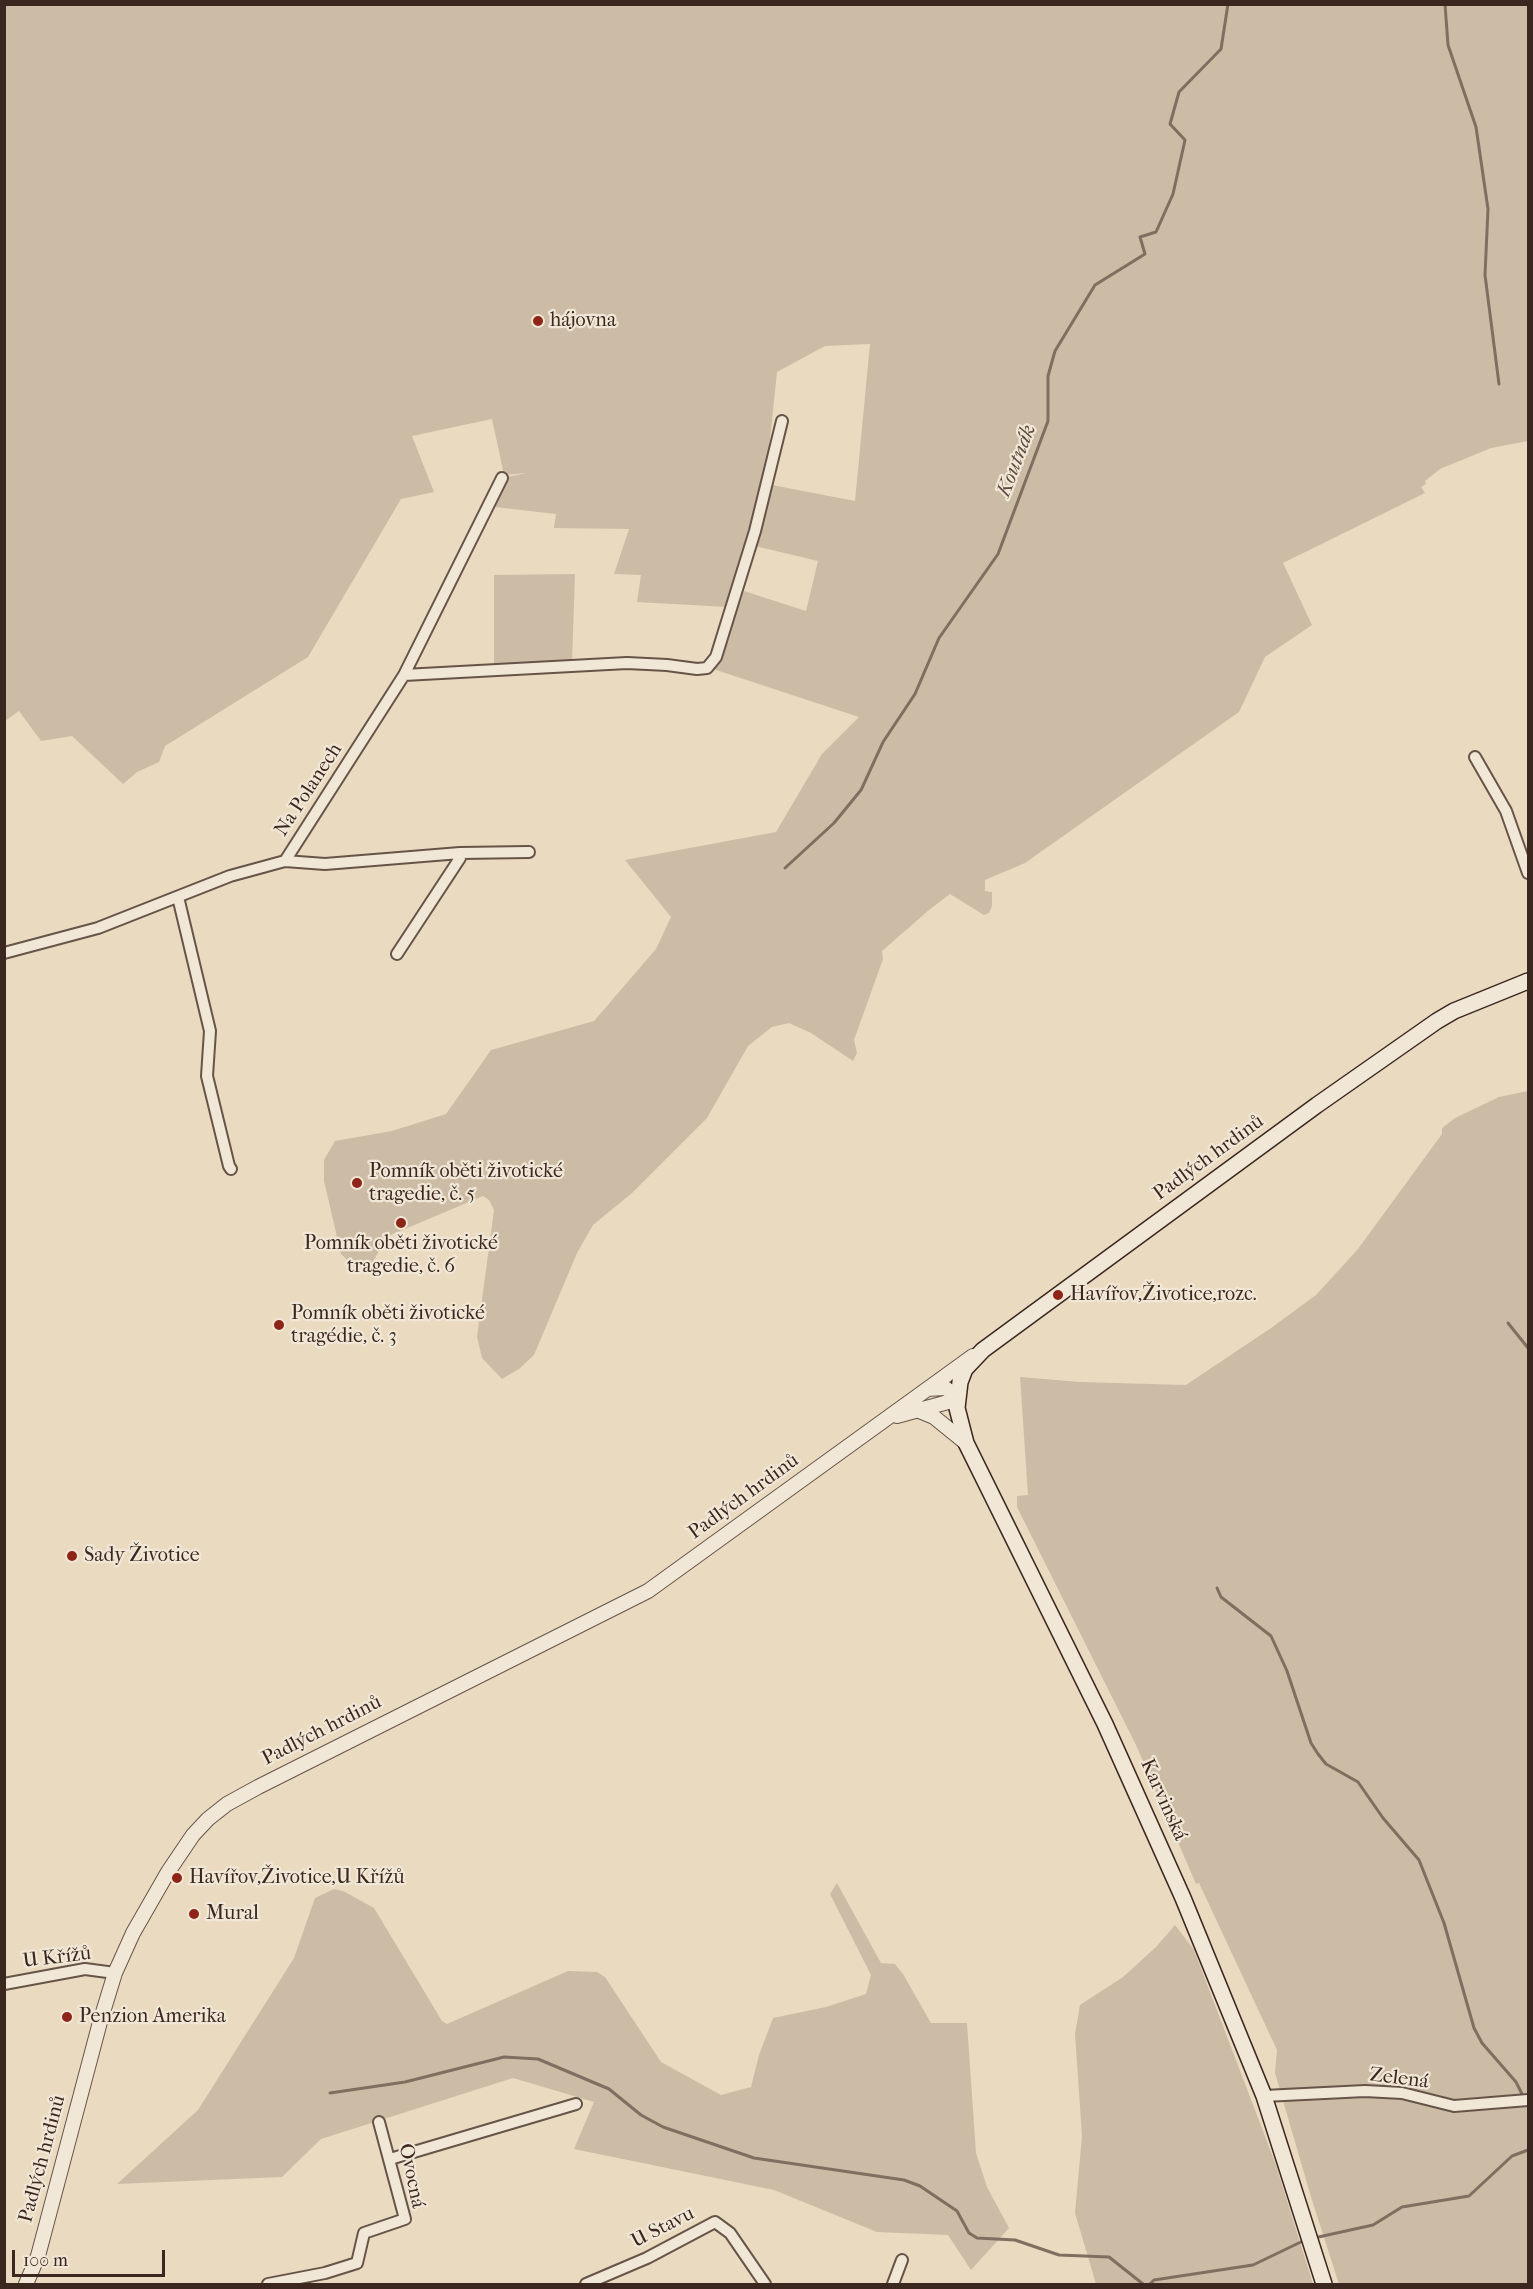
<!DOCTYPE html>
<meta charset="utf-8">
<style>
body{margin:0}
#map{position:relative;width:1533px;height:2289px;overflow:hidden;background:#eadac0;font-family:"IM FELL French Canon",serif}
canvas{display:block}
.frame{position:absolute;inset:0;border:6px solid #3b2720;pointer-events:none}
.scale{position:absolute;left:12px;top:2250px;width:153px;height:27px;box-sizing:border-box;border:3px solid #3b2720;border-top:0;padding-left:8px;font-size:18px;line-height:21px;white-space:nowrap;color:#3b2720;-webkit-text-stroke:4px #f1e7d6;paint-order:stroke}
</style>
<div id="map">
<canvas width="1533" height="2289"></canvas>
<div class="frame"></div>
<div class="scale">100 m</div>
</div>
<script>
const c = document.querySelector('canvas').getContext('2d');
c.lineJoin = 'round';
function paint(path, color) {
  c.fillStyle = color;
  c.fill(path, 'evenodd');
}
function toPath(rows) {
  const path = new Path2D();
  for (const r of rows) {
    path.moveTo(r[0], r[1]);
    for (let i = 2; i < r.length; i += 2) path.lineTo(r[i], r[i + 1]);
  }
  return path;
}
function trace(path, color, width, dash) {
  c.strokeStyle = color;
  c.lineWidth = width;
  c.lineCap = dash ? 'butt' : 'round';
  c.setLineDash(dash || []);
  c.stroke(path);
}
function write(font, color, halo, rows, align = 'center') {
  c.font = font + ' "IM FELL French Canon",serif';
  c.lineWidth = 4.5;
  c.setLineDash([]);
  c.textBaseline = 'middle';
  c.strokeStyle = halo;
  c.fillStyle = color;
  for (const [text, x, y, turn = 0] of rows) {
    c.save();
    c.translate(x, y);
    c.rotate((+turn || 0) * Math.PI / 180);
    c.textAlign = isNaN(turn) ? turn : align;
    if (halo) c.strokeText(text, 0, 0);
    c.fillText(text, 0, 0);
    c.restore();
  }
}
const green = toPath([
 [5,5,1528,5,1528,441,1491,448,1440,469,1425,481,1426,484,1421,487,1425,493,1283,563,1312,625,1265,657,1239,712,1025,863,985,880,985,891,992,892,992,906,989,913,984,915,950,894,929,910,882,951,883,959,854,1040,857,1053,853,1061,811,1033,789,1023,772,1027,748,1046,707,1118,632,1193,593,1225,577,1253,534,1355,519,1369,502,1379,482,1358,477,1337,494,1210,489,1200,483,1196,386,1237,373,1262,355,1267,341,1254,324,1181,324,1160,335,1141,392,1131,446,1114,491,1050,594,1021,656,949,671,917,625,860,776,832,822,754,859,717,710,668,719,658,744,591,806,611,818,561,755,546,772,485,855,501,870,344,825,346,777,372,767,468,728,607,637,602,641,575,614,574,629,529,554,528,556,514,495,507,508,477,526,473,504,475,492,419,412,436,434,492,401,499,308,657,165,746,159,762,137,772,123,784,72,736,41,741,19,711,5,721],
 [575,574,572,662,494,666,494,575],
 [1528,1091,1528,2284,1339,2284,1311,2197,1275,2073,1277,2050,1199,1883,1196,1884,1136,1745,1017,1507,1017,1496,1028,1495,1020,1377,1080,1382,1186,1385,1271,1328,1316,1295,1358,1249,1442,1134,1442,1128,1455,1118,1499,1097],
 [837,1883,881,1963,895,1964,903,1974,931,2023,967,2023,976,2153,987,2187,1009,2228,971,2270,948,2235,877,2232,774,2190,574,2149,594,2102,513,2078,321,2139,282,2177,117,2184,198,2110,294,1958,315,1898,334,1889,343,1891,374,1908,442,2021,447,2024,568,1971,597,1972,605,1977,661,2062,721,2095,751,2087,759,2055,773,2018,826,2007,866,1994,871,1975,830,1894],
 [1175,1925,1194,1950,1276,2165,1313,2284,1096,2284,1075,2213,1082,2136,1075,2034,1080,2005,1123,1977,1156,1947]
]);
const stream = toPath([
 [1445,4,1448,45,1476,127,1488,209,1485,275,1499,384],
 [785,868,834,823,861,790,883,742,915,694,939,638,998,554,1048,421,1048,376,1055,351,1095,285,1145,254,1140,237,1156,232,1173,194,1185,140,1170,124,1179,92,1221,49,1228,4],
 [1508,1323,1528,1348],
 [1217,1588,1221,1597,1271,1636,1287,1671,1311,1743,1318,1754,1326,1764,1358,1782,1383,1818,1419,1860,1444,1923,1474,2028,1482,2043,1516,2082,1524,2098],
 [330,2093,405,2082,504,2057,538,2059,609,2089,641,2115,663,2127,754,2158,904,2180,920,2186,957,2211,969,2233,977,2238,1015,2240,1059,2255,1109,2257,1143,2284],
 [1314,2238,1373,2225,1402,2207,1469,2196,1512,2156,1528,2150],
 [1150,2284,1154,2280,1253,2265,1305,2240]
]);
const minor = toPath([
 [404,675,627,663,667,665,697,669,707,668,716,657,755,531,782,421],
 [1475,757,1506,811,1528,873],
 [285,861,325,864,460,853,529,852],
 [178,897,210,1031,207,1076,229,1166,231,1169],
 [4,953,98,928,230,876,285,861,404,675,502,478],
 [397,954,460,858,460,853],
 [4,1984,85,1969,115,1973],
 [1264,2096,1365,2091,1402,2093,1454,2106,1528,2100],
 [390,2159,576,2104],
 [268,2284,325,2273,357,2263,364,2233,405,2219,379,2122],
 [586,2284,647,2258,715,2222,730,2233,765,2284],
 [893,2284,902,2260]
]);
const tertiary = toPath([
 [917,1410,934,1417,966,1443],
 [897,1416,948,1402,958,1396,945,1388,927,1389],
 [26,2284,38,2256,100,2022,115,1973,133,1933,168,1872,193,1835,208,1819,227,1804,258,1787,648,1591,973,1356]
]);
const secondary = toPath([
 [1324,2284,1264,2096,1183,1898,1105,1724,966,1443,957,1408,960,1382,965,1369,983,1350,1317,1105,1437,1021,1454,1011,1528,981]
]);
const markers = [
 [538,321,6,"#8f2418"],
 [357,1183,6,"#8f2418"],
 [401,1223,6,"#8f2418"],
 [1058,1295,6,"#8f2418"],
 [279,1325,6,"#8f2418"],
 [72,1556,6,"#8f2418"],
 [177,1878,6,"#8f2418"],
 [194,1914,6,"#8f2418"],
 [67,2017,6,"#8f2418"]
];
const poiNames = [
 ["hájovna",550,321],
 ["Pomník oběti životické",369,1172],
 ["tragedie, č. 5",369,1195],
 ["Pomník oběti životické",401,1244,"center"],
 ["tragedie, č. 6",401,1267,"center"],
 ["Havířov,Životice,rozc.",1070,1295],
 ["Pomník oběti životické",291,1314],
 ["tragédie, č. 3",291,1337],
 ["Sady Životice",84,1556],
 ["Havířov,Životice,U Křížů",189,1878],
 ["Mural",206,1914],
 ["Penzion Amerika",79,2017]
];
const streetNames = [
 ["Na Polanech",309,790,-57],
 ["Padlých hrdinů",1209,1158,-36],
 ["Padlých hrdinů",744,1497,-36],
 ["Padlých hrdinů",322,1731,-27],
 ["Karvinská",1163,1800,66],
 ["U Křížů",57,1958,-7],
 ["Zelená",1399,2079,7],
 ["Padlých hrdinů",43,2159,-75],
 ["Ovocná",411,2176,78],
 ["U Stavu",663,2228,-27]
];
const waterNames = [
 ["Koutnák",1017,461,-69]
];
paint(green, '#ccbca5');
trace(stream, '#806e60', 3);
trace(minor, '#675448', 14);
trace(tertiary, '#675448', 16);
trace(secondary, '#3b2720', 18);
trace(minor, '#f1e7d6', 10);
trace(tertiary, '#f1e7d6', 14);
trace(secondary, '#f1e7d6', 15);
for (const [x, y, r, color] of markers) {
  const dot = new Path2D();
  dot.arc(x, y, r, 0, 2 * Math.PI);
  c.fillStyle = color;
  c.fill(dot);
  trace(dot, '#f1e7d6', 2);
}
write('20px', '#3b2720', '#f1e7d6', poiNames, 'left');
write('20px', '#3b2720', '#f1e7d6', streetNames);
write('italic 21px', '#5e4a40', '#f1e7d6', waterNames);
</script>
